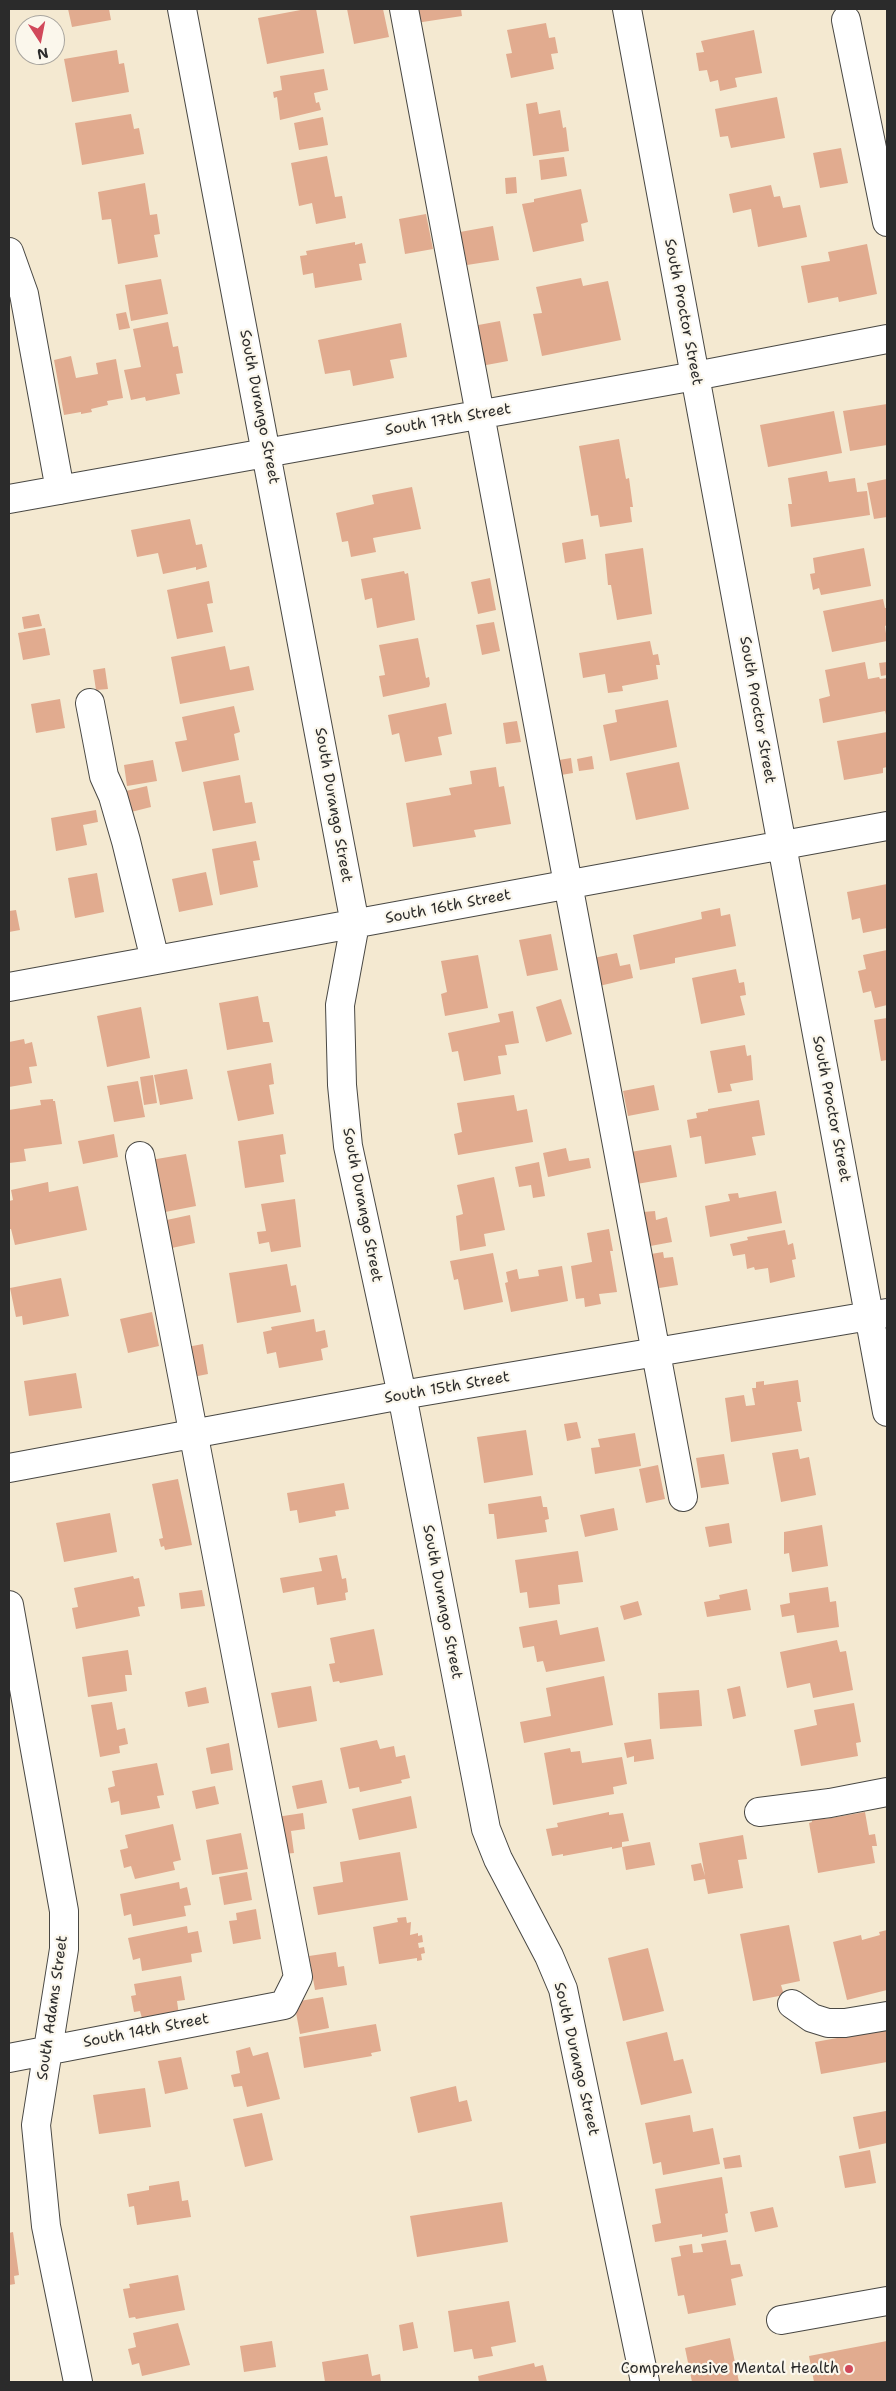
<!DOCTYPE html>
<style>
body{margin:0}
#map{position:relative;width:896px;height:2391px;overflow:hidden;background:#f4e9d1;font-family:"Shantell Sans",sans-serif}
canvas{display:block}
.frame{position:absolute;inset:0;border:10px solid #2b2b2b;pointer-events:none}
.north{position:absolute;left:15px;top:15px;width:50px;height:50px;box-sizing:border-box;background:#fbf7ec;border:1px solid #a8a59f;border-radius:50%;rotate:169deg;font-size:14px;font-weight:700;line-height:20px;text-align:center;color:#2b2b2b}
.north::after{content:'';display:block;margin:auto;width:18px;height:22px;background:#d1495b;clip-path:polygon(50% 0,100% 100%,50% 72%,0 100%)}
</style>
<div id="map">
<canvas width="896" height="2391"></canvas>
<div class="frame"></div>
<div class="north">N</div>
</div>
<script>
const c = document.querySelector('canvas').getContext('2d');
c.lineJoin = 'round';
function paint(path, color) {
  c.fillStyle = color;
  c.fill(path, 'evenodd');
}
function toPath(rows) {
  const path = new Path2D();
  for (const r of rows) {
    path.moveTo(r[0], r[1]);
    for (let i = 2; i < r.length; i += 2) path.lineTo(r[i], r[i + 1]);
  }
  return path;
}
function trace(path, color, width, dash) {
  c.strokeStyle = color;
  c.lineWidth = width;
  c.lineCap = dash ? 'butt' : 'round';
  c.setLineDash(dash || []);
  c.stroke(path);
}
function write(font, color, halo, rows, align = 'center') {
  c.font = font + ' "Shantell Sans",sans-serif';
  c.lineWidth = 4.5;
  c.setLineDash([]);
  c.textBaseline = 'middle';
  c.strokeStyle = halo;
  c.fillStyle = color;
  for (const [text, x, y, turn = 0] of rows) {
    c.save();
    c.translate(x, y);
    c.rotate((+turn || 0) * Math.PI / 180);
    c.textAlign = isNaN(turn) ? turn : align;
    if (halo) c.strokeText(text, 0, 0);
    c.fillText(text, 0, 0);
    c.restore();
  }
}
const building = toPath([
 [68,9,109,9,111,20,72,27],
 [306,9,316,9,324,53,267,64,258,18],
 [347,9,383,9,389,37,354,44],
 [414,9,461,9,462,16,416,23],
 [546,23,549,38,555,37,558,53,551,54,554,69,511,78,506,54,512,53,507,30],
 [754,30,762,73,735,78,737,87,720,91,718,80,710,82,707,70,699,71,696,53,704,52,701,41],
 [117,50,119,64,124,63,129,92,72,102,64,59],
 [324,69,328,90,314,93,316,103,319,102,321,110,280,120,277,97,274,98,273,92,282,90,280,76],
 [777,97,785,138,731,148,728,136,720,137,715,109],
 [537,102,539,114,560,110,563,128,566,127,569,151,533,156,526,104],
 [131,114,134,129,139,128,144,154,82,165,75,123],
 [323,117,328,145,299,150,294,123],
 [841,148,848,183,820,188,813,153],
 [327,156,335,197,342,196,346,218,316,224,312,203,299,206,291,163],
 [564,157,567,176,541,180,539,160],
 [516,177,517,193,506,194,505,178],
 [145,183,150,215,157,214,160,234,154,235,158,257,118,264,111,219,102,220,98,192],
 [771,185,774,197,780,196,783,208,800,205,807,237,758,247,751,209,733,213,729,194],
 [581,189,588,222,581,224,584,241,533,252,522,204,534,202,534,199],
 [426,214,433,249,405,254,399,219],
 [493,226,499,260,467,265,460,232],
 [355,242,355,245,362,243,366,263,359,264,362,280,315,288,313,273,303,275,300,256,307,255,306,251],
 [867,244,877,294,839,302,838,297,808,303,801,266,830,261,828,252],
 [581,278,583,286,608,281,621,340,542,356,533,314,542,313,536,287],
 [161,279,168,314,131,321,125,285],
 [126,312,130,328,119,330,116,314],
 [500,321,508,361,481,366,473,326],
 [168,322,173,347,178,346,183,373,176,374,180,394,146,401,145,397,131,400,124,370,141,367,133,329],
 [401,323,407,357,390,360,394,378,353,386,350,370,325,374,318,340],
 [71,356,76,378,98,374,96,363,116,359,123,398,107,401,108,405,91,409,92,412,81,414,81,412,64,415,54,360],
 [887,404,887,445,850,451,843,411],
 [834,411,842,453,768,467,760,425],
 [619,439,626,479,629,478,633,507,630,507,632,522,600,527,598,515,591,516,579,446],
 [827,471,829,482,855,478,857,492,867,491,870,515,791,527,788,504,792,504,788,478],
 [887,479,887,517,874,519,867,483],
 [412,487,421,529,373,538,376,552,351,557,348,541,342,542,336,513,374,504,372,495],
 [190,519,196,545,202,544,207,567,196,570,196,567,163,574,158,553,137,557,131,530],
 [583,539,586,559,565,563,562,543],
 [643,548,652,614,617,620,611,585,608,585,605,554],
 [864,548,871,586,821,595,819,588,813,590,810,574,815,573,813,558],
 [404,571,405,574,408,573,415,620,377,628,372,598,365,600,361,579],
 [490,578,496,610,478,614,471,582],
 [209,581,213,603,207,604,213,632,177,639,167,590],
 [883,599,885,608,887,608,887,625,885,626,887,641,832,652,823,611],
 [39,614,42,626,24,629,22,617],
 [494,622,500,651,482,655,476,625],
 [45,628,50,655,23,660,18,633],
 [418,638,426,678,429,677,430,684,429,687,383,697,379,676,385,675,379,645],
 [650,641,653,655,658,654,660,665,656,665,658,679,622,686,623,691,608,693,605,674,583,678,579,653],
 [225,646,230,670,249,666,254,690,180,704,171,657],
 [865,662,868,679,879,677,880,679,887,678,887,719,885,711,823,723,819,699,830,696,825,670],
 [887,662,887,675,881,676,879,663],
 [105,668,108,689,96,690,93,670],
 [60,699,65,728,36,733,31,704],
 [668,700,677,747,610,761,603,725,617,722,615,710],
 [446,703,452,734,438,737,442,755,405,762,399,733,392,735,388,715],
 [234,706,240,732,234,734,239,760,182,772,175,742,187,740,182,717],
 [517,721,521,742,506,744,503,723],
 [887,732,887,767,883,768,883,773,844,780,837,741],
 [592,756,594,769,579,771,577,759],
 [571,758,573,773,561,775,559,760],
 [153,760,157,781,127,786,124,765],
 [679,762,689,809,636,820,626,773],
 [496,767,499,787,504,786,511,824,474,830,476,837,413,847,406,803,451,795,449,788,472,784,470,771],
 [240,775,245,803,252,802,256,823,213,831,203,782],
 [147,786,151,807,131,812,126,791],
 [96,810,98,822,83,825,87,845,56,851,51,818],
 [256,841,260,860,253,861,258,887,220,895,212,849],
 [206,872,213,905,179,912,172,879],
 [97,873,104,912,75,918,68,878],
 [887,884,887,928,863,933,860,918,852,920,847,892],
 [720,908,721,916,730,914,736,946,675,958,675,963,640,970,633,935,702,919,701,912],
 [16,910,20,930,9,932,9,911],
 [551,934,558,970,527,976,519,940],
 [887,950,887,1005,875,1008,871,991,863,993,858,971,866,969,863,955],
 [617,953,620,966,630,964,633,978,595,987,589,959],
 [478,955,488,1008,445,1016,441,994,447,992,441,961],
 [736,969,739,983,744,982,746,995,740,996,745,1015,701,1024,692,978],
 [258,996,263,1022,269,1022,273,1042,227,1050,219,1003],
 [561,999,572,1034,546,1042,536,1007],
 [141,1007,150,1058,107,1067,97,1016],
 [513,1011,519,1043,505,1045,507,1055,498,1056,501,1074,464,1081,458,1051,452,1052,448,1033,500,1022,498,1014],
 [887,1018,887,1060,881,1061,874,1020],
 [24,1039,25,1044,32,1042,37,1066,29,1067,32,1083,9,1087,9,1042],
 [745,1045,747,1056,751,1055,753,1080,730,1084,732,1091,718,1093,710,1051],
 [271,1063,274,1084,269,1085,274,1114,238,1121,227,1071],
 [187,1069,193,1099,160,1105,154,1075],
 [153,1075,157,1103,144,1105,140,1077],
 [138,1081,145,1117,114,1122,107,1086],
 [654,1085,659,1110,628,1116,623,1091],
 [514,1095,517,1111,527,1109,533,1142,458,1155,454,1134,462,1132,457,1103],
 [53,1099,53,1101,55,1101,62,1144,24,1149,26,1161,9,1163,9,1110,41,1105,40,1100],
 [759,1100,765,1135,752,1137,756,1155,705,1164,701,1136,690,1138,687,1120,697,1118,696,1113,708,1111,708,1109],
 [114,1134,118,1157,83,1164,78,1141],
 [283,1134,286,1154,280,1155,284,1182,245,1188,238,1141],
 [671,1145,677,1177,631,1185,625,1153],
 [566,1148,569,1161,589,1158,591,1168,548,1177,543,1153],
 [186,1154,196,1206,155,1214,145,1161],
 [539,1162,545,1196,533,1198,531,1185,519,1187,515,1167],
 [494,1177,505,1230,484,1234,486,1246,460,1251,456,1216,463,1214,457,1185],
 [48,1182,49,1192,78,1186,87,1230,15,1245,11,1229,9,1229,9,1201,13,1200,11,1190],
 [776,1191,782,1223,710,1237,705,1206,730,1201,728,1194,738,1193,739,1198],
 [295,1199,301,1247,271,1252,269,1242,259,1244,257,1232,266,1231,261,1204],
 [655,1211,656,1220,667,1217,672,1242,645,1247,643,1212],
 [190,1215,195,1243,167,1249,162,1221],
 [609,1229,613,1251,610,1251,617,1292,599,1294,601,1304,585,1307,584,1298,576,1299,571,1266,592,1262,587,1233],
 [785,1230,788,1245,793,1243,796,1259,792,1260,795,1277,770,1283,768,1268,755,1270,754,1267,747,1269,745,1254,733,1256,730,1244,748,1240,747,1237],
 [663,1252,664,1258,673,1257,678,1285,653,1289,645,1255],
 [493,1253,503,1302,464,1310,458,1279,454,1280,450,1261],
 [287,1264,291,1286,296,1285,301,1312,237,1323,229,1273],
 [562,1266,568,1301,511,1312,505,1283,508,1282,506,1272,517,1269,519,1279,539,1276,538,1270],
 [61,1278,69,1316,23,1325,22,1316,16,1317,10,1288],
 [152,1312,159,1346,128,1353,120,1319],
 [314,1319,316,1332,325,1330,328,1347,321,1349,323,1360,279,1368,276,1352,267,1354,263,1332,272,1330,271,1327],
 [203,1344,208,1374,188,1378,182,1348],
 [76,1373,82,1408,29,1416,24,1381],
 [798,1380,801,1402,797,1402,802,1431,731,1442,725,1398,744,1395,746,1406,755,1405,752,1388,756,1388,756,1382,764,1381,764,1385],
 [577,1422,581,1438,567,1441,564,1424],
 [526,1430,533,1475,484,1483,477,1437],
 [635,1433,641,1466,595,1474,591,1448,600,1447,598,1439],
 [798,1449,800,1459,809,1457,816,1495,781,1502,772,1453],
 [724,1454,729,1484,701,1488,696,1458],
 [658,1465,665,1499,646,1503,639,1469],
 [178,1479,192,1545,165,1550,164,1546,161,1547,159,1539,163,1538,152,1484],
 [344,1483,349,1509,335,1511,336,1516,299,1523,297,1510,290,1511,287,1493],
 [541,1496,543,1507,547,1507,549,1519,545,1520,547,1532,497,1539,494,1514,489,1514,488,1504],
 [614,1508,618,1530,585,1537,580,1515],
 [110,1513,117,1552,64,1562,56,1523],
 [729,1523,732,1543,709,1547,705,1527],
 [822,1525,828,1566,792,1572,789,1553,784,1554,784,1532],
 [578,1551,583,1582,558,1585,560,1604,529,1608,527,1592,520,1593,515,1560],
 [337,1555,342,1579,346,1578,348,1592,345,1593,346,1600,317,1605,314,1587,283,1593,280,1578,322,1571,319,1558],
 [133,1576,134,1579,139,1578,145,1606,138,1607,140,1616,76,1629,72,1608,78,1607,74,1588],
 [828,1587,830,1602,836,1601,839,1627,797,1633,794,1615,782,1617,780,1605,790,1603,789,1593],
 [747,1589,751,1610,707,1617,704,1602,720,1599,719,1595],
 [202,1590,205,1606,181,1609,179,1593],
 [638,1601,642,1615,624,1620,620,1606],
 [557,1620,560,1635,598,1627,605,1661,546,1672,543,1661,537,1662,534,1646,523,1648,519,1627],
 [374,1629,383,1675,340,1683,339,1681,333,1682,329,1664,335,1663,330,1638],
 [837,1640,840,1652,846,1651,853,1690,813,1698,810,1683,787,1688,780,1652],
 [128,1650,132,1675,125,1675,127,1691,88,1697,82,1657],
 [604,1676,613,1725,524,1743,520,1722,551,1716,546,1688],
 [311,1686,317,1721,278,1728,271,1693],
 [740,1686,746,1716,733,1719,727,1689],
 [206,1687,209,1703,188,1707,185,1692],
 [699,1690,702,1726,660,1729,658,1693],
 [112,1702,117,1730,125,1728,128,1744,119,1746,120,1753,100,1757,91,1705],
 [854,1703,861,1742,856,1743,858,1756,801,1766,794,1730,817,1725,814,1710],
 [651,1739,654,1759,634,1762,634,1756,627,1758,624,1743],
 [377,1740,380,1749,394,1746,396,1757,405,1755,410,1778,401,1780,402,1783,360,1792,359,1787,349,1789,340,1748],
 [229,1743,233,1770,211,1774,206,1748],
 [570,1748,571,1752,580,1751,582,1763,622,1757,627,1784,613,1787,614,1794,553,1805,544,1753],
 [157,1763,164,1795,157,1796,160,1808,121,1815,119,1801,111,1803,108,1788,115,1786,112,1771],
 [322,1780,327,1803,297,1809,292,1786],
 [215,1786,219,1804,196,1809,192,1791],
 [411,1796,417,1828,359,1840,352,1809],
 [609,1812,609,1815,623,1813,629,1841,622,1842,622,1847,650,1842,655,1865,626,1870,622,1847,612,1849,612,1847,563,1856,563,1854,552,1856,546,1829,558,1827,557,1823],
 [824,1812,825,1819,865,1812,869,1835,875,1834,877,1846,872,1846,875,1863,818,1873,809,1823,812,1822,811,1815],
 [303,1813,305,1829,291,1831,294,1853,275,1855,270,1818],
 [173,1824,181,1860,173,1862,175,1870,135,1879,131,1866,124,1868,120,1850,128,1848,125,1835],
 [241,1833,248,1869,212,1875,206,1840],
 [743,1835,747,1859,738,1860,743,1888,708,1894,705,1879,694,1881,691,1865,701,1863,705,1876,699,1843],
 [400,1852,408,1900,318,1915,313,1887,343,1882,340,1862],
 [247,1872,252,1900,224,1905,219,1877],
 [179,1882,180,1889,187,1887,191,1905,184,1906,186,1916,133,1926,131,1914,124,1916,120,1894],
 [256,1909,261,1939,233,1944,229,1921,237,1920,236,1913],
 [406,1917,407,1923,411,1922,410,1935,418,1933,418,1936,422,1935,423,1942,418,1943,419,1948,424,1947,425,1953,421,1954,422,1960,417,1961,417,1958,379,1964,373,1927,398,1922,397,1918],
 [789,1925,800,1981,781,1985,784,1995,753,2001,740,1934],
 [187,1926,188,1933,198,1931,202,1952,191,1954,192,1962,142,1971,140,1958,133,1960,128,1938],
 [887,1930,887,1990,847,2000,833,1942,861,1935,862,1940,880,1935,879,1932],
 [648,1948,664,2011,623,2021,608,1958],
 [336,1952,338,1967,344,1966,347,1985,315,1990,309,1956],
 [181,1976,185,2000,177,2001,179,2015,143,2022,140,2011,134,2012,131,1996,136,1995,134,1984],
 [323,1997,329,2028,300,2034,294,2002],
 [376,2024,381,2051,371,2053,372,2056,304,2068,299,2037],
 [887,2029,887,2062,821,2074,815,2042],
 [667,2032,674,2061,683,2059,692,2093,641,2105,626,2042],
 [250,2047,253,2056,268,2052,280,2099,247,2107,242,2086,234,2087,231,2075,240,2073,236,2051],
 [181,2057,188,2089,165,2094,158,2061],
 [456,2086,459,2102,467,2100,472,2121,418,2133,410,2097],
 [145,2088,151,2127,99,2134,93,2095],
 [886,2111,887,2143,859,2149,853,2117],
 [262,2113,273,2160,245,2167,233,2119],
 [690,2115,693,2132,713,2128,720,2164,663,2175,661,2162,653,2164,645,2123],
 [870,2150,876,2183,845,2188,839,2156],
 [740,2155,742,2167,725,2169,723,2158],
 [722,2177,728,2213,725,2214,728,2232,702,2237,702,2234,655,2242,652,2225,661,2223,655,2189],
 [179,2181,182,2201,188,2200,191,2217,137,2225,134,2206,129,2207,127,2194,149,2190,149,2186],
 [502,2202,508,2242,417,2257,410,2216],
 [773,2207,778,2227,755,2232,750,2212],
 [13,2232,19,2275,14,2276,15,2284,9,2285,9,2233],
 [726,2240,731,2265,740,2264,743,2276,731,2279,736,2305,688,2314,684,2295,678,2296,671,2258,681,2256,679,2246,692,2244,693,2253,703,2252,701,2244],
 [178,2275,185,2310,136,2319,135,2317,129,2318,123,2289,130,2288,129,2284],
 [509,2301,516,2342,491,2347,493,2356,474,2359,472,2349,454,2352,448,2311],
 [413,2322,418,2348,403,2351,399,2325],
 [178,2323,190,2365,142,2376,139,2363,132,2365,128,2349,136,2347,133,2333],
 [730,2338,739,2382,692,2382,685,2348],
 [272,2341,276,2367,244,2372,240,2346],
 [887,2341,887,2382,814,2382,809,2356],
 [368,2354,372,2376,380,2374,381,2382,325,2382,322,2362],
 [534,2363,535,2367,543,2365,547,2382,479,2382,478,2376]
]);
const minor = toPath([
 [182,9,355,924,340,1005,342,1085,348,1146,402,1395,486,1829,498,1859,549,1956,563,1989,645,2382],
 [404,9,683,1497],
 [627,9,887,1412],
 [846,20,887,222],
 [9,252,24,294,60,490],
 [9,499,695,376,887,339],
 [90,703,104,776,113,796,126,841,155,960],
 [9,987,887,826],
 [9,1468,402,1395,887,1313],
 [9,1605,64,1911,64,1949,36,2125,46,2226,78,2382],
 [759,1812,830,1803,887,1792],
 [792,2004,812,2018,828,2023,845,2023,887,2016],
 [9,2058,284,2005,298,1977,140,1156],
 [781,2320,887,2301]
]);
const markers = [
 [849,2369,5,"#d1495b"]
];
const streetNames = [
 ["South Proctor Street",683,312,79],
 ["South Durango Street",259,407,79],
 ["South 17th Street",448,420,-10],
 ["South Proctor Street",757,710,80],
 ["South Durango Street",333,805,80],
 ["South 16th Street",448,907,-11],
 ["South Proctor Street",831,1109,79],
 ["South Durango Street",362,1205,79],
 ["South 15th Street",447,1388,-10],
 ["South Durango Street",442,1602,79],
 ["South Adams Street",53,2008,-82],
 ["South 14th Street",146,2031,-11],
 ["South Durango Street",576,2059,77]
];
const poiNames = [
 ["Comprehensive Mental Health",839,2369]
];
paint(building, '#e1ab8f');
trace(minor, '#494844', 30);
trace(minor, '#fff', 28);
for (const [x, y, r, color] of markers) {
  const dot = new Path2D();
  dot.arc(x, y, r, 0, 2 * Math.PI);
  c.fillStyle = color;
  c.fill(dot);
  trace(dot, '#fbf7ec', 2);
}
write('15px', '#2b2b2b', '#fbf7ec', streetNames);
write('15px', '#2b2b2b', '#fbf7ec', poiNames, 'right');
</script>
